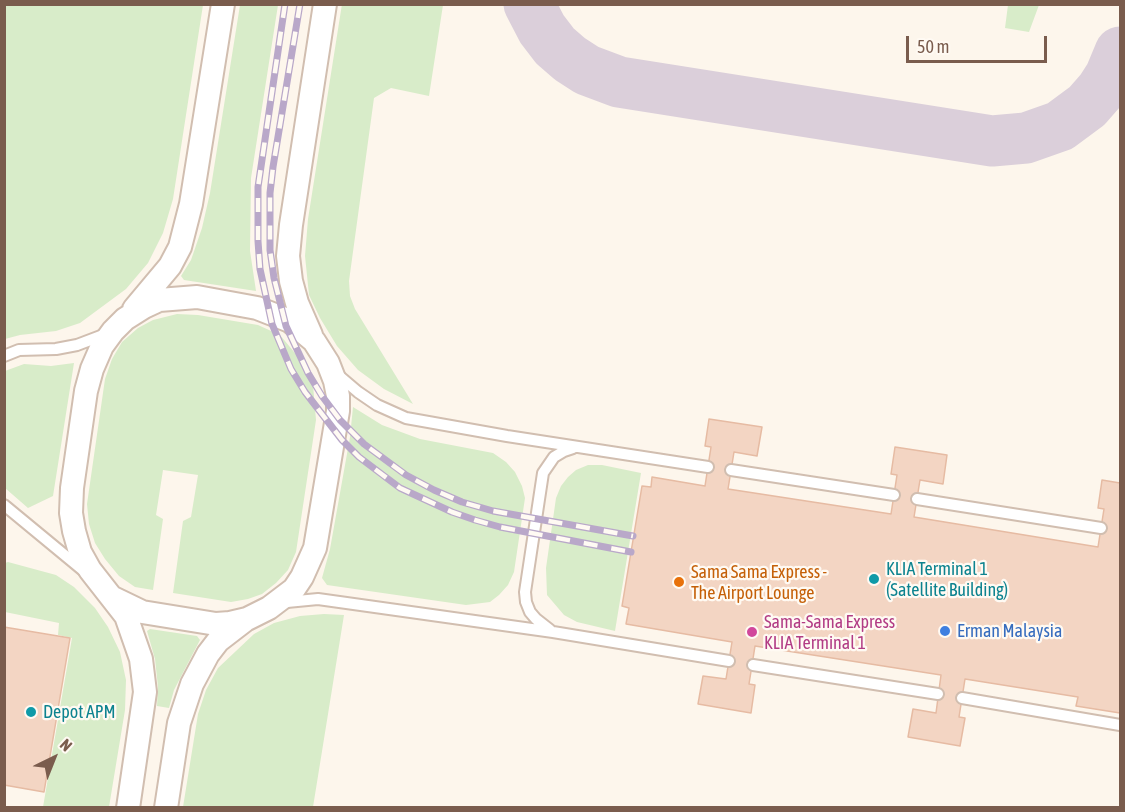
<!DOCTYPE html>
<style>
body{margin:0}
#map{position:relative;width:1125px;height:812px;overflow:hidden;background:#fdf6ec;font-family:"Asap Condensed",sans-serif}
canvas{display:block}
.frame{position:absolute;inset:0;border:6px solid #7a5c4d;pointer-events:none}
.north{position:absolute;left:24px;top:728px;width:60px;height:60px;-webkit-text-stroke:4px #fffaf3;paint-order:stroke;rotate:43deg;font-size:16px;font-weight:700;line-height:24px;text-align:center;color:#7a5c4d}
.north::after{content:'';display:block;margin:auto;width:21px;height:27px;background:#7a5c4d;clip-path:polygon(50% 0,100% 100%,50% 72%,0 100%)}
.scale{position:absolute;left:906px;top:36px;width:141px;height:27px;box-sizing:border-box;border:3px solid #7a5c4d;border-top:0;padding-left:8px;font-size:18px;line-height:21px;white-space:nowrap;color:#7a5c4d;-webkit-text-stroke:4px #fffaf3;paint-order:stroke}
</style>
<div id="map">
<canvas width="1125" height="812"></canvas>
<div class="frame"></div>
<div class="north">N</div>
<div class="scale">50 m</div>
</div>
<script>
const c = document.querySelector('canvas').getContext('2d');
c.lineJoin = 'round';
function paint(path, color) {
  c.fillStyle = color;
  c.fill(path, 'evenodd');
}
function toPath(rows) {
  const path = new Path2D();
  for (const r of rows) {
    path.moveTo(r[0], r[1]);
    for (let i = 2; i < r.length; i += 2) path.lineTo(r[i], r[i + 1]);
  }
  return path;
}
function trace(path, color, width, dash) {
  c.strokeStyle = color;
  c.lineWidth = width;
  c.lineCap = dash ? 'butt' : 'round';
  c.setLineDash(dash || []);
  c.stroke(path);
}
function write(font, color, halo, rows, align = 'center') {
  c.font = font + ' "Asap Condensed",sans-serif';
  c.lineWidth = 4.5;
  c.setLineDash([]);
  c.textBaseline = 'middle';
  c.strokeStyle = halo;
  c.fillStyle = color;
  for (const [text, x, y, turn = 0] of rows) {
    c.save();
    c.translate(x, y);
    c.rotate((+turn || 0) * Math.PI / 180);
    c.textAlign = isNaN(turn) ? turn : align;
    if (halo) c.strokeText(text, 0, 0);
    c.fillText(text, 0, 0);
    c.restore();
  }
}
const green = toPath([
 [5,4,203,5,173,199,163,233,148,263,126,289,80,323,56,331,20,335,5,339],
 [342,4,443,5,429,96,391,88,374,98,349,281,350,296,355,309,413,404,384,389,358,370,337,346,320,318,309,295,305,256,308,219],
 [240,5,278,5,251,178,250,251,256,291,184,280,181,276,191,260,202,228,210,193],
 [1008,5,1039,5,1029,32,1005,28],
 [177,314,198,315,258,325,280,335,304,364,313,385,316,420,296,552,288,570,276,583,262,594,248,599,231,602,173,593,183,521,191,517,198,475,163,470,156,515,163,519,153,590,135,587,119,576,105,559,95,543,89,524,87,504,105,379,112,359,122,342,138,328,153,320],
 [74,363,53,496,28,508,5,488,5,371,24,364,51,366],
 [353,407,382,425,420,439,493,453,506,462,515,472,522,486,525,498,514,572,508,585,499,595,490,602,466,605,327,585,322,578,330,549,350,437],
 [588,465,602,465,641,473,615,631,577,622,564,615,547,595,546,568,556,498,561,486,568,477,576,470],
 [8,562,56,575,74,587,95,608,108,627,120,652,126,680,125,710,109,807,43,807,72,638,58,635,59,623,5,612,5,563],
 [324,614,344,615,313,807,183,807,198,714,206,690,218,668,254,634,274,623,300,616],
 [150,629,197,636,200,640,174,690,169,708,157,706,158,687,155,659,147,631]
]);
const taxiway = toPath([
 [529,4,542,29,555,46,570,59,587,70,619,82,992,141,1026,138,1060,126,1087,106,1101,90,1110,76,1120,52]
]);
const building = toPath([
 [709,419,762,427,757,456,734,452,728,489,891,514,897,475,891,474,895,447,947,455,943,484,920,480,914,517,1098,547,1104,509,1098,508,1102,480,1120,483,1120,713,1076,706,1078,697,965,679,959,717,965,718,960,746,908,737,913,709,936,713,941,675,755,646,749,684,755,685,751,713,698,704,703,676,726,679,732,642,626,624,629,608,622,606,642,486,651,487,652,477,705,486,711,447,705,446,709,419],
 [4,627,70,638,44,792,4,785,4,627]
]);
const lane = toPath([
 [4,356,19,350,56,349,77,345,106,334],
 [338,375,358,392,377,405,406,418,507,436,708,467],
 [731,470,894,495],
 [917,499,1101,528],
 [4,505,84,571],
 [287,602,318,599,553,632,729,661],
 [550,630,536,619,530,612,526,602,525,592,543,473,554,457,564,451,573,448],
 [753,665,938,694],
 [962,698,1120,725]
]);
const street = toPath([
 [134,309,170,266,180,247,191,204,223,4],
 [311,335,297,303,291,281,288,256,291,225,325,4],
 [113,598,142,612,216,624,230,623,247,619,269,608,294,589,302,577,315,548,338,411,338,396,335,381,328,363,314,341,290,321,257,308,197,297,159,300,144,307,125,319,113,331,102,346,92,369,86,391,72,488,71,513,74,531,80,552,90,570,126,616,141,659,145,692,128,808],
 [166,808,179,723,192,684,208,654,218,641,244,621]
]);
const rail = toPath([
 [285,4,258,187,258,241,260,269,272,324,291,369,305,392,342,440,359,457,400,488,452,512,475,520,500,527,631,552],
 [300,4,273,167,270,193,270,250,274,278,286,326,308,373,322,396,340,420,364,444,406,475,434,490,462,502,493,511,633,536]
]);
const markers = [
 [874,579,6,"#0f9aa8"],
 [679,582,6,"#e8710a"],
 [945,631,6,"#3f7fe0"],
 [752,632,6,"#d1479c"],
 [31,712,6,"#0f9aa8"]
];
const cultureNames = [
 ["KLIA Terminal 1",886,569],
 ["(Satellite Building)",886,590],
 ["Depot APM",43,712]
];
const foodNames = [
 ["Sama Sama Express -",691,572],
 ["The Airport Lounge",691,593]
];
const hotelNames = [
 ["Sama-Sama Express",764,622],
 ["KLIA Terminal 1",764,643]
];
const shopNames = [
 ["Erman Malaysia",957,631]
];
paint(green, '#d8ecc9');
trace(taxiway, '#dbcfda', 51);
paint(building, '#f3d5c3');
trace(building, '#e6bba3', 1.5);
trace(lane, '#d1beb0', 14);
trace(street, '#d1beb0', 26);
trace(lane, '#fff', 10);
trace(street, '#fff', 22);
trace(rail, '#b9a8c9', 7);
trace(rail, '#fffaf3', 4.5, [14]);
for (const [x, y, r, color] of markers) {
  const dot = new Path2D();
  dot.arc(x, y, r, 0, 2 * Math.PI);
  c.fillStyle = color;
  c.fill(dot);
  trace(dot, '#fffaf3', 2);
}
write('18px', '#0d838f', '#fffaf3', cultureNames, 'left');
write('18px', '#c56008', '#fffaf3', foodNames, 'left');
write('18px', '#b23c85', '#fffaf3', hotelNames, 'left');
write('18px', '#366cbe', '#fffaf3', shopNames, 'left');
</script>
